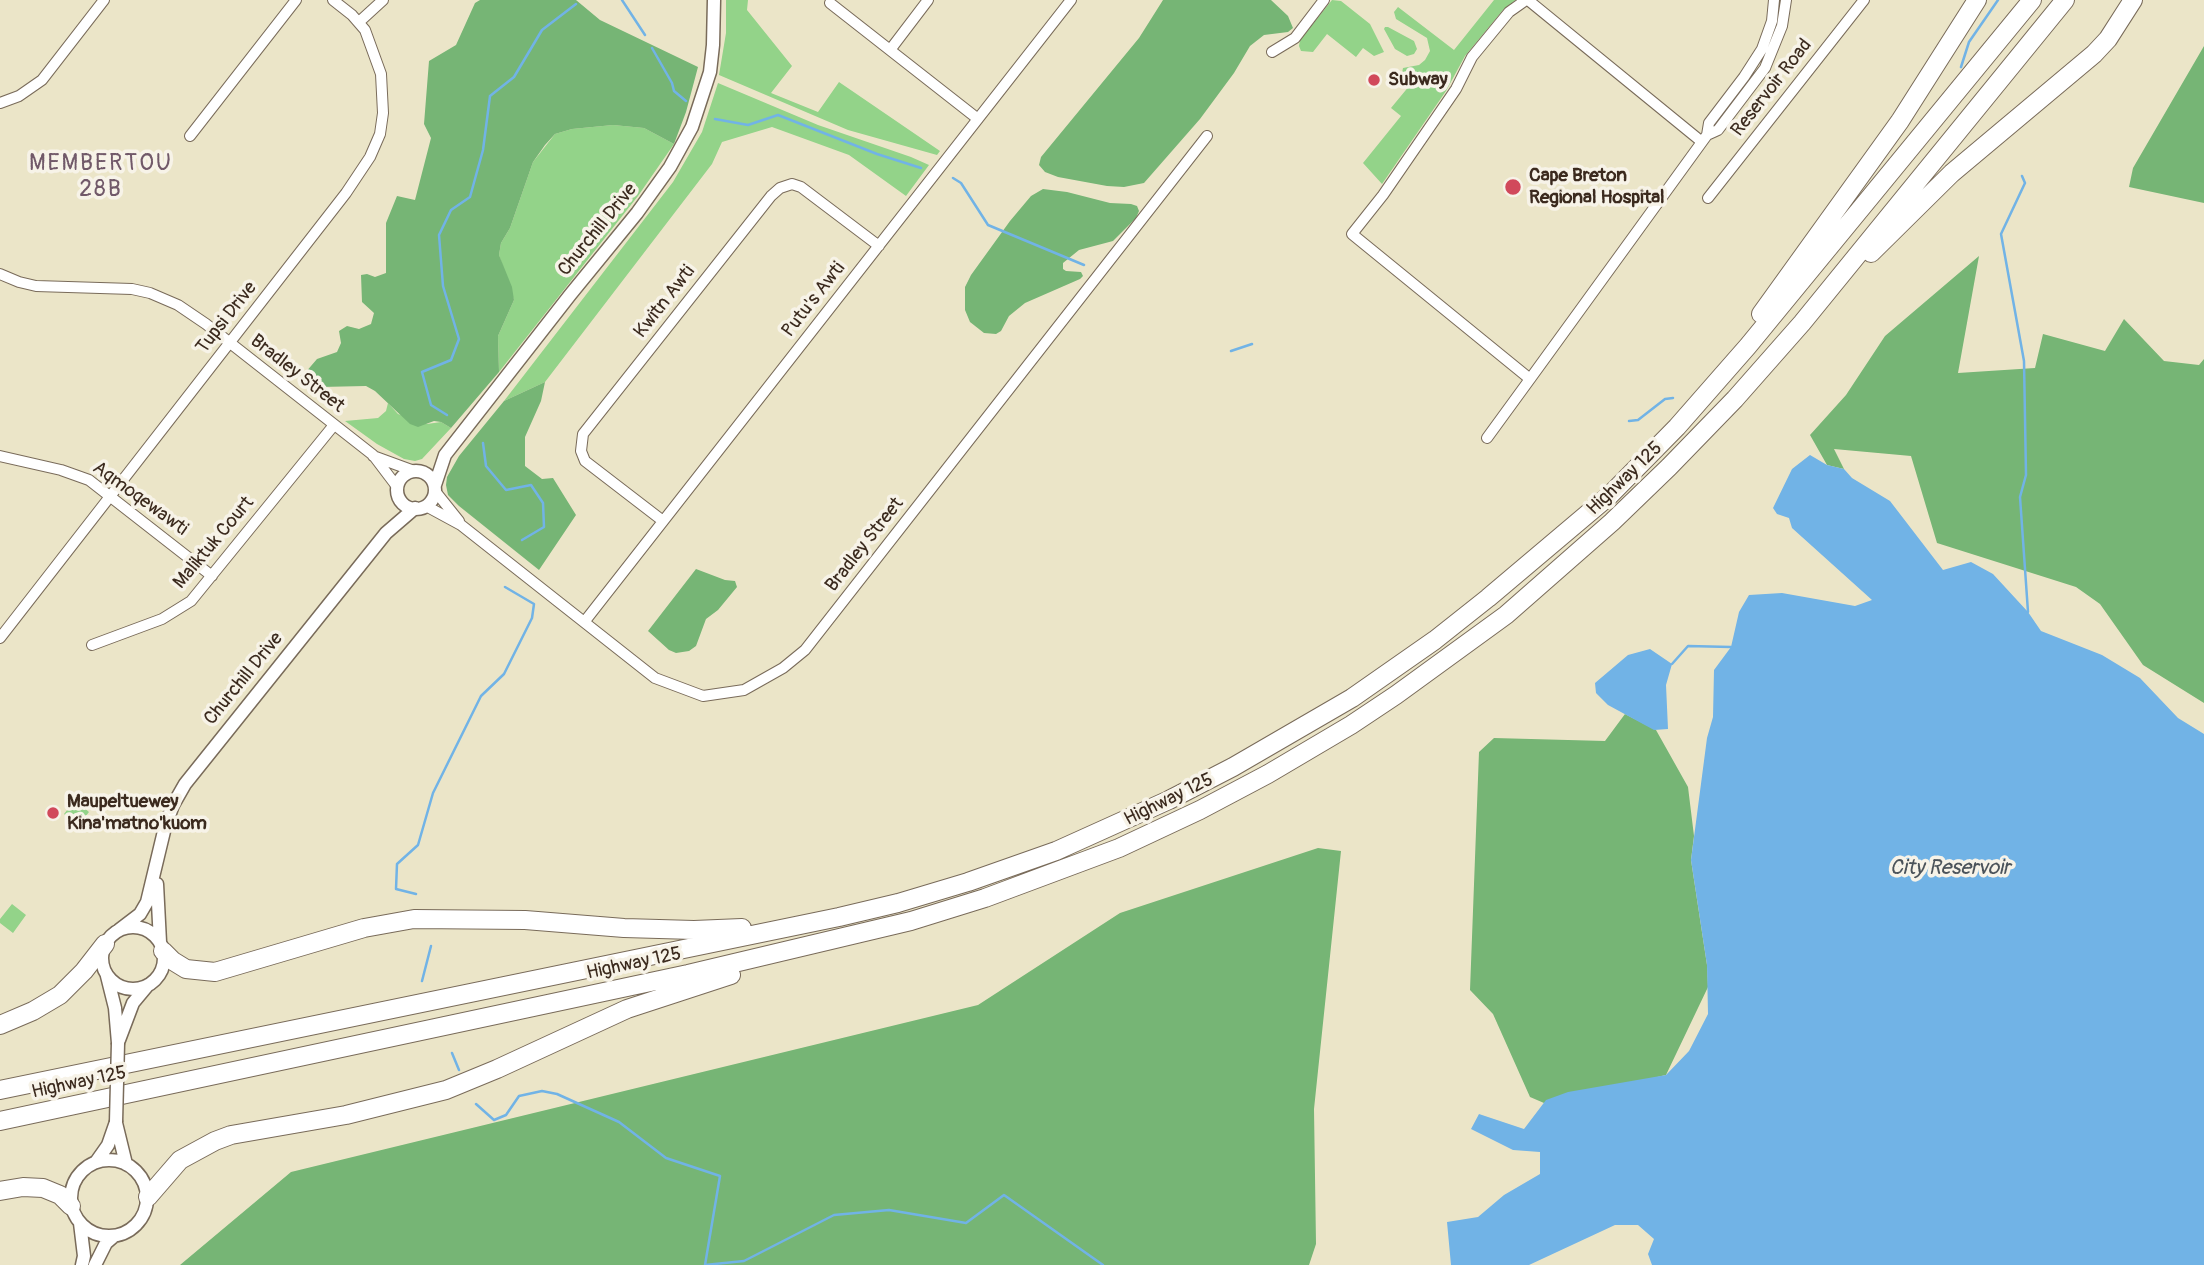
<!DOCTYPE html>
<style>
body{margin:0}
canvas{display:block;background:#ebe5c8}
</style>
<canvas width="2204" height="1265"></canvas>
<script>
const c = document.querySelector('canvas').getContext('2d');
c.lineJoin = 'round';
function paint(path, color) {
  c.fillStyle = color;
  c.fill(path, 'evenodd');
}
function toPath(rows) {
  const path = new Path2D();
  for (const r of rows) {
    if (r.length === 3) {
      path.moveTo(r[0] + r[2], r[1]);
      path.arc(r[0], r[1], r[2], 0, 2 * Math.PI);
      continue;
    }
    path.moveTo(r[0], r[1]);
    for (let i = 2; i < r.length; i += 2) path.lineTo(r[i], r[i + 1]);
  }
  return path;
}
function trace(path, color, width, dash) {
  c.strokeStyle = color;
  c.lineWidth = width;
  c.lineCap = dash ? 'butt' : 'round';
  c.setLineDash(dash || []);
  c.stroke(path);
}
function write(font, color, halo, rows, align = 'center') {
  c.font = font + ' Pangolin,sans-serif';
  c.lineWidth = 7;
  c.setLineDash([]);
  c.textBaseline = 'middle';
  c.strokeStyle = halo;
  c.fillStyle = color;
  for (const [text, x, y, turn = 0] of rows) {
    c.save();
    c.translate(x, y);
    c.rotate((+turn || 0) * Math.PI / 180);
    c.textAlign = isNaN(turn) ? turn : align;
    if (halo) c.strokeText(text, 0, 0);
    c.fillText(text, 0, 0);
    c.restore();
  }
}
const green = toPath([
 [726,0,748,0,747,10,792,66,771,93,818,112,839,82,940,151,937,155,848,130,719,75,726,33],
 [1332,0,1341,1,1370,24,1384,52,1374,56,1363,48,1356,57,1327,34,1313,52,1301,51,1299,46,1300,40],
 [1494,0,1516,0,1503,10,1465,56,1446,91,1382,184,1363,163,1401,116,1391,108,1410,85,1401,78,1403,68,1419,65,1425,60,1430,51,1427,38,1396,19,1394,12,1398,7,1454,50],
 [1388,27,1414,41,1417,49,1414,54,1407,56,1395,49,1384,29,1385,27],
 [718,83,818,125,911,157,929,165,906,196,849,155,772,127,722,142,712,164,545,382,504,401,673,182,702,132],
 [613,125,644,128,674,144,638,196,499,372,498,336,514,300,499,255,501,243,510,228,533,162,555,134,572,129],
 [388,403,398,414,427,424,441,422,451,428,422,459,415,461,404,459,377,444,345,421,378,418,386,411],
 [75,800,89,812,78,826,64,814],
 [12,904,26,915,13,933,0,923,0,919]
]);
const forest = toPath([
 [480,0,576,0,600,20,698,67,686,112,674,144,644,128,613,125,572,129,555,134,545,145,533,162,510,228,501,243,499,255,512,287,514,300,498,336,499,372,451,428,441,422,434,421,418,427,410,424,375,391,366,386,320,387,307,385,299,380,317,359,337,352,341,343,339,331,347,326,359,329,371,324,374,313,362,302,361,275,367,274,375,277,386,273,386,223,397,196,415,200,431,138,424,124,429,61,456,45,475,3],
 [1163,0,1271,0,1288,16,1293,28,1288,32,1264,35,1250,46,1234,73,1200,119,1144,183,1124,187,1107,186,1058,177,1045,172,1039,165,1041,157,1139,38],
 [2204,46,2204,203,2129,187,2133,168],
 [1043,189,1067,192,1110,203,1131,204,1137,206,1139,211,1136,218,1113,241,1079,250,1063,263,1063,269,1066,271,1081,272,1083,276,1080,279,1025,303,1009,316,1001,331,996,334,984,333,970,322,965,310,965,287,971,275,1010,221,1031,196],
 [1979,256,1958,373,2035,368,2043,334,2105,351,2124,319,2164,361,2199,365,2204,359,2204,703,2143,665,2100,604,2076,587,1937,543,1911,456,1834,449,1844,469,1827,465,1810,435,1846,395,1885,336],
 [545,382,541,401,525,437,525,466,542,479,553,478,576,515,539,570,459,506,448,495,446,485,447,477,459,456,504,401],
 [696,569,725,580,735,581,737,587,718,610,706,619,696,646,689,651,676,653,669,650,648,631],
 [1625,714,1656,730,1688,787,1694,836,1691,860,1707,965,1708,987,1666,1075,1544,1103,1530,1097,1493,1014,1470,990,1479,752,1494,738,1605,741],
 [1318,848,1341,851,1314,1109,1316,1244,1309,1265,180,1265,291,1172,978,1005,1120,913]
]);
const water = toPath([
 [1810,455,1827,465,1844,469,1852,478,1890,501,1943,570,1971,562,1993,574,2028,612,2041,631,2102,655,2140,678,2178,718,2204,734,2204,1265,1652,1265,1648,1254,1654,1239,1638,1225,1615,1225,1529,1265,1451,1265,1447,1222,1478,1217,1504,1195,1540,1174,1540,1152,1513,1150,1471,1129,1479,1114,1524,1129,1546,1100,1568,1092,1666,1075,1689,1051,1708,1014,1707,965,1691,860,1707,738,1713,717,1714,670,1731,647,1739,612,1749,595,1782,593,1855,606,1872,600,1792,528,1789,518,1777,514,1773,508,1792,469],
 [1650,649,1672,664,1666,685,1668,729,1654,730,1608,705,1596,693,1595,683,1628,655]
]);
const stream = toPath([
 [622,0,645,35],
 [652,48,672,83,674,91,686,101],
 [1961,67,1969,42,1998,0],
 [715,119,748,125,778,115,877,154,921,168],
 [2022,176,2025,183,2001,234,2024,361,2026,475,2020,497,2028,612],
 [953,178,961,183,988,225,1084,265],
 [1231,351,1252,344],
 [447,415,431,405,422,372,451,360,459,339,443,286,439,235,451,210,470,197,483,150,490,96,514,77,542,30,576,4],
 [1629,421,1638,420,1665,399,1673,398],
 [483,443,486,466,506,490,531,485,543,503,544,527,522,540],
 [1672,664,1688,646,1731,647],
 [416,894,396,889,397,864,418,845,433,793,481,696,504,674,532,618,534,604,505,587],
 [422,981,431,946],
 [452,1053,459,1070],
 [476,1104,494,1120,506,1115,519,1096,542,1091,557,1094,619,1122,666,1158,720,1176,705,1265,744,1261,834,1215,889,1210,966,1223,1004,1195,1103,1265]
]);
const street = toPath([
 [1526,0,1509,12,1472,57,1456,89,1383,195,1352,234,1530,379,1707,135,1709,123,1744,77,1762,49,1772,21,1774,0],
 [1528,0,1702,142],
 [830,3,978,119],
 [359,22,383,0],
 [890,50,928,0],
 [1272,52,1295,38,1324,0],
 [0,103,19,96,42,80,104,0],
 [1707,135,1718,130,1765,68,1782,26,1786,0],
 [190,136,296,0],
 [1708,198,1864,0],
 [0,274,19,282,36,286,132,289,150,293,178,305,206,324,373,455,398,488],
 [1487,438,1530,379],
 [0,456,61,470,89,480,212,576],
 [373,456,414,471],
 [435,491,459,521],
 [426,506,461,525,655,678,703,696,744,690,783,668,805,650,1207,136],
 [663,521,585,461,581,451,583,434,771,196,780,188,792,184,801,187,879,246],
 [585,621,1071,0],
 [0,638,346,193,370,157,380,134,383,113,381,74,365,30,352,15,333,0],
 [92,645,162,619,191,601,334,425]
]);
const secondary = toPath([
 [416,490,19],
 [435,485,445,455,570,295,637,213,670,167,692,127,710,72,713,45,714,0],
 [157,884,160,942],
 [133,958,31],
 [119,930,140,914,147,902,165,827,173,805,185,784,386,533,415,508],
 [107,976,115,1008,118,1043],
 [119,1040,133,1003,148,985],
 [116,1123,126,1164],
 [109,1198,38],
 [96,1162,108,1145,116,1122],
 [80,1223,84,1256,82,1265],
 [95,1265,106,1243,113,1237]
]);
const highway = toPath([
 [1871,253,1952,173,2094,54,2108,39,2133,0],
 [1761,314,1900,121,1977,0],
 [163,951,173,961,186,969,215,972,364,928,414,919,525,920,624,928,694,930,742,928],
 [0,1025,33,1011,60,995,84,971,105,944],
 [0,1090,839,917,898,903,968,882,1056,851,1169,800,1233,767,1352,698,1435,640,1488,598,1610,495,1677,427,1748,346,2032,0],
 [0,1121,688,974,911,921,985,898,1119,848,1200,810,1268,774,1351,725,1396,695,1506,615,1612,522,1669,467,1735,399,1802,323,2065,0],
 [0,1191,23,1187,43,1188,60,1195,71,1206],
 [148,1197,180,1160,215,1141,231,1135,346,1115,446,1090,497,1069,627,1009,731,975]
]);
const secondaryBridge = toPath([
 [116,1122,118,1043]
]);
const markers = [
 [1374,80,7,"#d1495b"],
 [1513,187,9,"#d1495b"],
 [53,813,7,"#d1495b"]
];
const poiNames = [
 ["Subway",1388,80],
 ["Cape Breton",1529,176],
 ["Regional Hospital",1529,198],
 ["Maupeltuewey",67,802],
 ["Kina'matno'kuom",67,824]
];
const streetNames = [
 ["Reservoir Road",1772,88,-52],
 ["Churchill Drive",598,230,-51],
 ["Putu's Awti",814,300,-52],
 ["Kwitn Awti",665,302,-52],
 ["Tupsi Drive",227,318,-52],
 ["Bradley Street",297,374,38],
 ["Highway 125",1625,479,-44],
 ["Aqmoqewawti",140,499,36],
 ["Maliktuk Court",214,543,-50],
 ["Bradley Street",865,545,-52],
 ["Churchill Drive",244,679,-51],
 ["Highway 125",1169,800,-26],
 ["Highway 125",634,964,-12],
 ["Highway 125",79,1083,-12]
];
const waterNames = [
 ["City Reservoir",1950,869]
];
const quarterNames = [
 ["MEMBERTOU",101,164],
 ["28B",101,190]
];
paint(green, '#93d389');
paint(forest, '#76b575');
paint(water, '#71b3e6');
trace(stream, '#71b3e6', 2.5);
trace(street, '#796b5a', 12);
trace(secondary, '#796b5a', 15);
trace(highway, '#796b5a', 20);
trace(street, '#fff', 10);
trace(secondary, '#fff', 12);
trace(highway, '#fff', 18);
trace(secondaryBridge, '#796b5a', 15, []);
trace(secondaryBridge, '#fff', 12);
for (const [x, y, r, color] of markers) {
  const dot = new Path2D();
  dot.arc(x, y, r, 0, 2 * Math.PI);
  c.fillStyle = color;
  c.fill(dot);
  trace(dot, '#f7f3e8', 2.5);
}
write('bold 19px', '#3b2a1e', '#f7f3e8', poiNames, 'left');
write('19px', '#3b2a1e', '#f7f3e8', streetNames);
write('italic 21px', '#4b535a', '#f7f3e8', waterNames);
c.letterSpacing = '2px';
write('23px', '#715969', '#f7f3e8', quarterNames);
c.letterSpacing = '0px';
</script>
